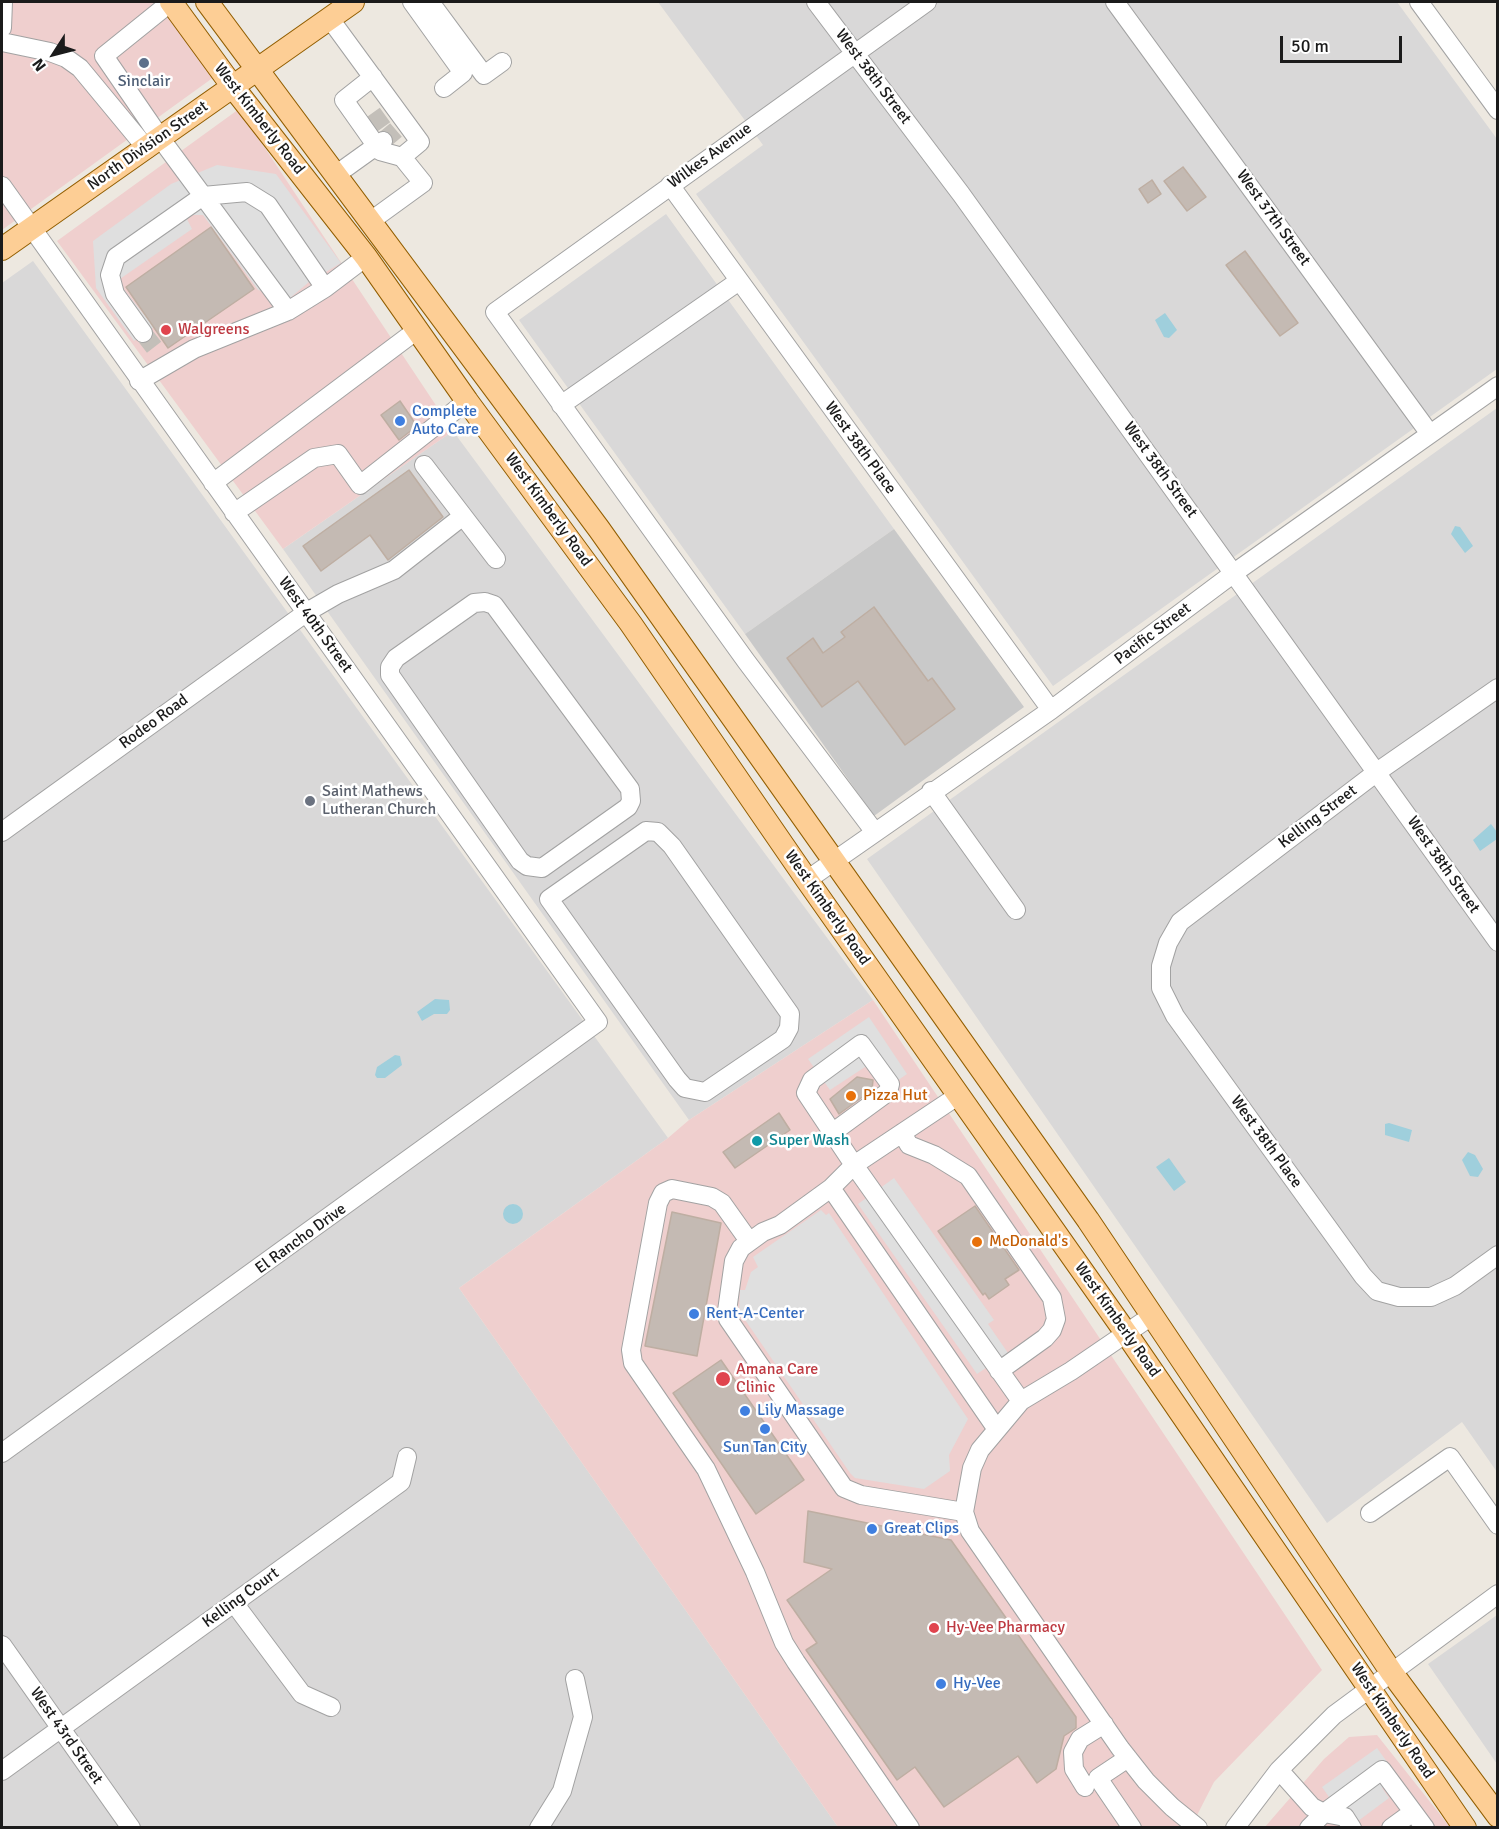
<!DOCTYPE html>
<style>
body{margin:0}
#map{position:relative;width:1499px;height:1829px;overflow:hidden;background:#ede8e0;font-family:Signika,sans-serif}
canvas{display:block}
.frame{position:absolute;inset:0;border:3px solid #1b1b1b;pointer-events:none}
.north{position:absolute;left:24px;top:24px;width:60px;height:60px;-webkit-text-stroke:4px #fff;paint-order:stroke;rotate:234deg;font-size:16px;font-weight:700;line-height:24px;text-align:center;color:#1b1b1b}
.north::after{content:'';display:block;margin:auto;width:21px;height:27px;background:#1b1b1b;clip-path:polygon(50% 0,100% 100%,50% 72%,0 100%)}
.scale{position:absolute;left:1280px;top:36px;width:122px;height:27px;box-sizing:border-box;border:3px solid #1b1b1b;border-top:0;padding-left:8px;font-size:18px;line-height:21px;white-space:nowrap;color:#1b1b1b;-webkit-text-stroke:4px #fff;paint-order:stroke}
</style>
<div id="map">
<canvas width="1499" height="1829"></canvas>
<div class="frame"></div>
<div class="north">N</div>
<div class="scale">50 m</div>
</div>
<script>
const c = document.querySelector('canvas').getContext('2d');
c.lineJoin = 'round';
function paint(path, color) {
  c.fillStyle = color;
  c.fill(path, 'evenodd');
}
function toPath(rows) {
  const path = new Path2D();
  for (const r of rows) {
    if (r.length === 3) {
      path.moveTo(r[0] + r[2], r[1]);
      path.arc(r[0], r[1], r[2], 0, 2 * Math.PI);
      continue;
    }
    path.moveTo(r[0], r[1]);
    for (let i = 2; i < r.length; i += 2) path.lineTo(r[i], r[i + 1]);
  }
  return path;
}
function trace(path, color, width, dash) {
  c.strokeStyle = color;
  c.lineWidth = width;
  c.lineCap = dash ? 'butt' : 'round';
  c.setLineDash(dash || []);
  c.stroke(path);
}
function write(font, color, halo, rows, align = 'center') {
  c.font = font + ' Signika,sans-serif';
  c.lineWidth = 5;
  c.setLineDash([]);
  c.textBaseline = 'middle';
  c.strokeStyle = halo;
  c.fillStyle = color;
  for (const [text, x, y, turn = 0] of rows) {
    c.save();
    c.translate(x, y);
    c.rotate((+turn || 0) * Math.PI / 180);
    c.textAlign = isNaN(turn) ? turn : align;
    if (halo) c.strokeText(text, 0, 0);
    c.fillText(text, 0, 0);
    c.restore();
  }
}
const residential = toPath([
 [658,2,1397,2,1497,139,1497,369,1053,686,696,194,763,145],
 [666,214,894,529,745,634,519,320],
 [33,261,668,1138,459,1288,838,1827,2,1827,2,283],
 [1497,408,1497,1472,1462,1422,1327,1523,867,859],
 [453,431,873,1000,689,1120,283,549],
 [1497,1615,1497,1764,1428,1664]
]);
const commercial = toPath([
 [2,2,158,2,214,77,2,230],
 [239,109,453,431,283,549,57,241],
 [873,1000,1322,1670,1214,1782,1191,1827,838,1827,459,1288,668,1138,689,1120],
 [1377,1735,1450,1827,1264,1828,1324,1759,1349,1737]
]);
const religious = toPath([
 [894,529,1024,707,874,816,745,634]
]);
const parking = toPath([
 [217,165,276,174,341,263,309,282,290,298,258,290,203,215,185,215,192,229,117,281,154,327,134,341,96,288,93,241,171,184],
 [869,1017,907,1074,894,1083,865,1067,830,1090,808,1059],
 [894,1178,994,1320,988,1324,1008,1353,977,1374,858,1204],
 [821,1210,826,1215,829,1213,968,1419,949,1455,950,1471,924,1489,855,1478,850,1473,739,1311,740,1290,745,1290,751,1272,758,1267,753,1257],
 [1377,1748,1398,1777,1382,1788,1389,1798,1358,1821,1351,1811,1329,1797,1322,1787]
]);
const water = toPath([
 [1165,313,1177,330,1169,338,1164,337,1155,320],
 [1455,526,1460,527,1473,546,1465,553,1451,534],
 [1491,824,1497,832,1497,839,1480,851,1473,840],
 [435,999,449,1000,450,1010,447,1014,434,1014,422,1021,417,1012],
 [395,1055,400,1056,402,1065,385,1078,377,1078,375,1075,377,1067],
 [1389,1123,1412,1130,1409,1142,1385,1135,1385,1124],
 [1468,1152,1475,1155,1483,1169,1478,1177,1470,1176,1462,1160],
 [1169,1158,1186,1182,1174,1191,1156,1167],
 [513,1214,10]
]);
const building = toPath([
 [1183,167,1206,197,1187,211,1164,181,1183,167],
 [1152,180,1161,194,1148,203,1139,189,1152,180],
 [211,227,254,289,168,348,126,287,211,227],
 [1245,251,1298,323,1280,336,1226,265,1245,251],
 [400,401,417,426,399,440,381,415,400,401],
 [409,470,443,517,388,560,370,535,321,571,303,546,409,470],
 [874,607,928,681,932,678,955,709,905,745,858,681,822,707,787,658,813,638,823,653,845,637,841,632,874,607],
 [857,1077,873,1080,872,1090,839,1114,830,1099,857,1077],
 [779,1113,790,1130,735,1168,723,1152,779,1113],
 [975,1206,1019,1270,1005,1279,1009,1285,989,1299,985,1293,983,1295,938,1231,975,1206],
 [672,1212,721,1223,697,1356,645,1346,672,1212],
 [721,1360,804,1480,756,1514,673,1393,721,1360],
 [808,1511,951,1540,1076,1717,1076,1728,1064,1736,1056,1769,1037,1783,1018,1756,944,1807,915,1767,897,1780,806,1650,817,1643,787,1600,832,1569,804,1562,808,1511]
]);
const minorTunnel = toPath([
 [371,125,385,115],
 [383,141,396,130],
 [143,333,157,351]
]);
const minor = toPath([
 [171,2,104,56,161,139,288,311],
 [412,2,463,73,444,88],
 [430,2,484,75,502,62],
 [816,2,961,194,1498,942],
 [1115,2,1430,434],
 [1419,2,1498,110],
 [330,19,420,142,402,157,423,183,372,220],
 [2,28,3,2],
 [2,42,50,52,66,58,80,68,147,149],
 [373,77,344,100,380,151,402,157],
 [337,174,383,141],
 [670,185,1051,710],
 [2,186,598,1022,2,1453],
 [143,333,115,294,110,275,116,257,203,196,247,192,268,205,325,288],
 [139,381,194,349,288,311,325,288,366,257],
 [561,405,739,281],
 [424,465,496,559],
 [213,483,417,330],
 [234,513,314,458,338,454,360,485,467,401],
 [485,602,494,605,630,789,631,801,628,807,542,868,527,866,520,861,390,675,390,667,396,658,474,603,485,602],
 [1498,688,1377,772,1180,922,1168,943,1161,966,1161,988,1175,1016,1363,1276,1377,1291,1399,1297,1431,1297,1455,1286,1498,1255],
 [931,791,1016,910],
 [646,831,658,832,672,846,790,1014,789,1028,783,1039,705,1092,685,1088,677,1079,549,899,646,831],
 [874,831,746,661,495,312,927,2],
 [2,832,307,612,338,594,394,570,463,516],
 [807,880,1051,710,1234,573,1498,386],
 [959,1095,854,1165,831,1188,780,1225,763,1232,741,1248,734,1261,727,1311,728,1319,844,1488,861,1495,964,1512,970,1531,1120,1748,1146,1781,1172,1807,1198,1828],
 [832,1133,888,1092,890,1084,861,1044,812,1080,806,1093,854,1165,1021,1401],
 [902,1133,909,1145,934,1155,968,1176,1052,1298,1056,1319,1052,1330,1045,1338,999,1371],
 [831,1188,996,1428],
 [749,1241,722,1203,712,1197,672,1189,663,1193,658,1203,631,1350,633,1363,706,1469,755,1572,784,1643,796,1662,910,1828],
 [964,1512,972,1468,980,1450,1021,1401,1071,1371,1153,1315],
 [1370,1513,1450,1457,1498,1525],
 [234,1603,302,1694,331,1707],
 [2,1645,131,1828],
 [1128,1758,1098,1778,1132,1828],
 [1279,1770,1312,1807,1324,1813,1382,1770,1425,1828],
 [2,1771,401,1482,407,1457],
 [1085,1787,1074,1769,1073,1752,1080,1739,1104,1724],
 [1324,1813,1345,1817,1352,1828],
 [539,1828,562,1791,583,1717,575,1679],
 [1235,1828,1279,1770,1334,1715,1498,1594],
 [1309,1828,1324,1813],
 [1391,1828,1413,1812]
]);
const major = toPath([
 [171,2,233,87,366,257,467,401,631,624,807,880,1126,1333,1465,1828],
 [207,2,599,529,1088,1220,1392,1673,1498,1816],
 [2,249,353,2]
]);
const markers = [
 [144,63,6,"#5c6f8a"],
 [166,330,6,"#e0444e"],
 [400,421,6,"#3f7fe0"],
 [310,801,6,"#6b7280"],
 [851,1096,6,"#e8710a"],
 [757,1141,6,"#0f9aa8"],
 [977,1242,6,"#e8710a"],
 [694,1314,6,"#3f7fe0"],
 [723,1379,8,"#e0444e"],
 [745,1411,6,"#3f7fe0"],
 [765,1429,6,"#3f7fe0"],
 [872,1529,6,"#3f7fe0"],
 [934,1628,6,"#e0444e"],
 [941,1684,6,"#3f7fe0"]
];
const streetNames = [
 ["West 38th Street",873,77,53],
 ["West Kimberly Road",259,119,52],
 ["North Division Street",148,146,-35],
 ["Wilkes Avenue",710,156,-36],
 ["West 37th Street",1273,218,54],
 ["West 38th Place",860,448,54],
 ["West 38th Street",1160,470,54],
 ["West Kimberly Road",548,510,54],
 ["West 40th Street",315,625,54],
 ["Pacific Street",1153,634,-37],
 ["Rodeo Road",154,722,-36],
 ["Kelling Street",1318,817,-37],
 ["West 38th Street",1443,865,55],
 ["West Kimberly Road",827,908,55],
 ["West 38th Place",1266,1142,54],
 ["El Rancho Drive",301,1239,-36],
 ["West Kimberly Road",1117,1320,55],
 ["Kelling Court",241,1598,-36],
 ["West Kimberly Road",1392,1721,56],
 ["West 43rd Street",66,1736,55]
];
const serviceNames = [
 ["Sinclair",144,82]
];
const healthNames = [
 ["Walgreens",178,330],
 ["Amana Care",736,1370],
 ["Clinic",736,1388],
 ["Hy-Vee Pharmacy",946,1628]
];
const shopNames = [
 ["Complete",412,412],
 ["Auto Care",412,430],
 ["Rent-A-Center",706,1314],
 ["Lily Massage",757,1411],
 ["Sun Tan City",765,1448,"center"],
 ["Great Clips",884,1529],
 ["Hy-Vee",953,1684]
];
const worshipNames = [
 ["Saint Mathews",322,792],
 ["Lutheran Church",322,810]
];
const foodNames = [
 ["Pizza Hut",863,1096],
 ["McDonald's",989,1242]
];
const cultureNames = [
 ["Super Wash",769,1141]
];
paint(residential, '#d9d8d8');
paint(commercial, '#efcfce');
paint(religious, '#c9c9c9');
paint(parking, '#dfdfdf');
paint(water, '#9fcfdc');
paint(building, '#c4bab3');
trace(building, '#beaea2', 1.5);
trace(minorTunnel, '#c3bfb9', 18, [18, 9]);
trace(minor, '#a2a2a2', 20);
trace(major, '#925e00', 24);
trace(minor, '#fff', 18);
trace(major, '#fdce95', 22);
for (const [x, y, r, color] of markers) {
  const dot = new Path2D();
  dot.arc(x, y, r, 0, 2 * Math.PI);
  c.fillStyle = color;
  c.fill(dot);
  trace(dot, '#fff', 2);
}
write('16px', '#1b1b1b', '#fff', streetNames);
write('16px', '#4e5e75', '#fff', serviceNames);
write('16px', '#be3a42', '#fff', healthNames, 'left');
write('16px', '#366cbe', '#fff', shopNames, 'left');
write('16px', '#5b616d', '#fff', worshipNames, 'left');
write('16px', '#c56008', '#fff', foodNames, 'left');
write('16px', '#0d838f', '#fff', cultureNames, 'left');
</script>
